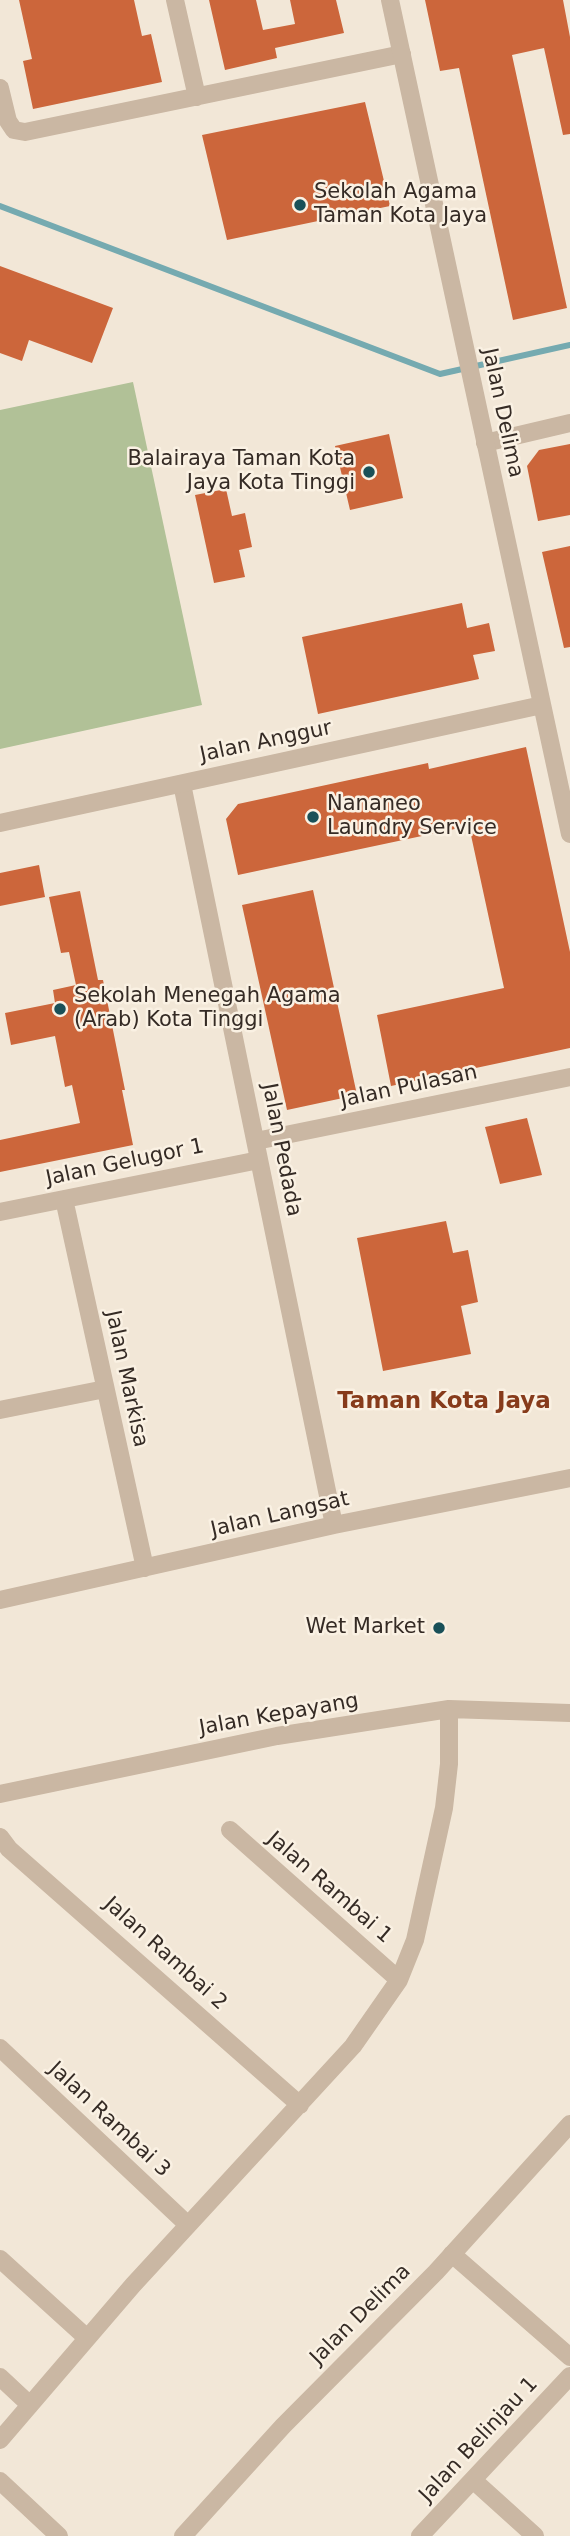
<!DOCTYPE html>
<style>
body{margin:0}
canvas{display:block;background:#f2e7d7}
</style>
<canvas width="570" height="2536"></canvas>
<script>
const c = document.querySelector('canvas').getContext('2d');
c.lineJoin = 'round';
function paint(path, color) {
  c.fillStyle = color;
  c.fill(path, 'evenodd');
}
function toPath(rows) {
  const path = new Path2D();
  for (const r of rows) {
    path.moveTo(r[0], r[1]);
    for (let i = 2; i < r.length; i += 2) path.lineTo(r[i], r[i + 1]);
  }
  return path;
}
function trace(path, color, width, dash) {
  c.strokeStyle = color;
  c.lineWidth = width;
  c.lineCap = dash ? 'butt' : 'round';
  c.setLineDash(dash || []);
  c.stroke(path);
}
function write(font, color, halo, rows, align = 'center') {
  c.font = font + ' "DejaVu Sans",sans-serif';
  c.lineWidth = 5;
  c.setLineDash([]);
  c.textBaseline = 'middle';
  c.strokeStyle = halo;
  c.fillStyle = color;
  for (const [text, x, y, turn = 0] of rows) {
    c.save();
    c.translate(x, y);
    c.rotate((+turn || 0) * Math.PI / 180);
    c.textAlign = isNaN(turn) ? turn : align;
    if (halo) c.strokeText(text, 0, 0);
    c.fillText(text, 0, 0);
    c.restore();
  }
}
const green = toPath([
 [133,382,202,705,0,749,0,410]
]);
const stream = toPath([
 [0,206,440,374,570,345]
]);
const building = toPath([
 [19,0,134,0,142,36,151,34,162,82,33,109,23,61,32,59],
 [209,0,256,0,263,30,295,24,290,0,336,0,344,33,275,48,277,58,225,70],
 [425,0,563,0,570,37,570,134,563,135,544,48,512,55,567,308,513,320,459,68,440,71],
 [365,102,390,206,227,240,202,135],
 [0,266,113,308,92,363,29,340,22,361,0,353],
 [389,434,403,498,350,510,335,446],
 [570,444,570,515,538,521,527,466,539,450],
 [226,489,232,516,245,513,252,547,239,550,245,577,214,583,195,495],
 [570,546,570,647,564,648,542,552],
 [462,603,467,628,489,623,495,651,473,655,479,679,318,714,302,637],
 [526,747,570,952,570,1048,391,1086,377,1015,504,988,469,826,238,875,226,819,238,804,428,763,429,769],
 [39,865,45,897,0,906,0,873],
 [313,890,357,1095,287,1110,242,905],
 [80,891,98,980,103,980,125,1090,122,1090,133,1145,0,1172,0,1140,80,1123,72,1085,65,1087,55,1036,11,1045,5,1013,55,1003,53,990,76,985,69,952,61,953,49,897],
 [527,1118,542,1175,500,1184,485,1127],
 [446,1221,453,1253,468,1250,478,1302,461,1306,471,1354,383,1371,357,1238]
]);
const minor = toPath([
 [175,0,197,97],
 [0,88,8,121,14,130,25,132,402,54],
 [485,443,570,423],
 [182,784,334,1525],
 [256,1141,570,1077],
 [64,1199,145,1568],
 [0,1212,259,1160],
 [0,1410,105,1389],
 [0,1600,334,1525,570,1478],
 [0,1794,277,1736,449,1709,570,1713],
 [230,1830,399,1980],
 [0,1837,9,1849,300,2105],
 [0,2048,188,2225],
 [452,2254,570,2357],
 [0,2259,87,2338],
 [0,2377,30,2405],
 [0,2440,133,2285,353,2046,399,1980,415,1940,444,1808,449,1764,449,1709],
 [473,2480,535,2536],
 [0,2481,59,2536],
 [420,2536,570,2376]
]);
const tertiary = toPath([
 [390,0,570,834],
 [0,823,542,705],
 [183,2536,283,2426,436,2272,570,2124]
]);
const markers = [
 [300,205,7,"#195058"],
 [369,472,7,"#195058"],
 [313,817,7,"#195058"],
 [60,1009,7,"#195058"],
 [439,1628,7,"#195058"]
];
const poiNames = [
 ["Sekolah Agama",314,193],
 ["Taman Kota Jaya",314,217],
 ["Balairaya Taman Kota",355,460,"right"],
 ["Jaya Kota Tinggi",355,484,"right"],
 ["Nananeo",327,805],
 ["Laundry Service",327,829],
 ["Sekolah Menegah Agama",74,997],
 ["(Arab) Kota Tinggi",74,1021],
 ["Wet Market",425,1628,"right"]
];
const streetNames = [
 ["Jalan Delima",502,413,78],
 ["Jalan Anggur",266,742,-12],
 ["Jalan Pulasan",409,1087,-12],
 ["Jalan Pedada",281,1150,79],
 ["Jalan Gelugor 1",125,1163,-12],
 ["Jalan Markisa",126,1379,78],
 ["Jalan Langsat",280,1515,-13],
 ["Jalan Kepayang",279,1715,-10],
 ["Jalan Rambai 1",329,1888,41],
 ["Jalan Rambai 2",165,1954,42],
 ["Jalan Rambai 3",109,2120,43],
 ["Jalan Delima",361,2315,-45],
 ["Jalan Belinjau 1",479,2440,-47]
];
const neighbourhoodNames = [
 ["Taman Kota Jaya",444,1402]
];
paint(green, '#b1c197');
trace(stream, '#75aab0', 6);
paint(building, '#cc663b');
trace(minor, '#cab7a3', 18);
trace(tertiary, '#cab7a3', 18);
for (const [x, y, r, color] of markers) {
  const dot = new Path2D();
  dot.arc(x, y, r, 0, 2 * Math.PI);
  c.fillStyle = color;
  c.fill(dot);
  trace(dot, '#faf1e3', 2.5);
}
write('21px', '#352b25', '#faf1e3', poiNames, 'left');
write('21px', '#352b25', '#faf1e3', streetNames);
write('bold 23px', '#873b1b', '#faf1e3', neighbourhoodNames);
</script>
